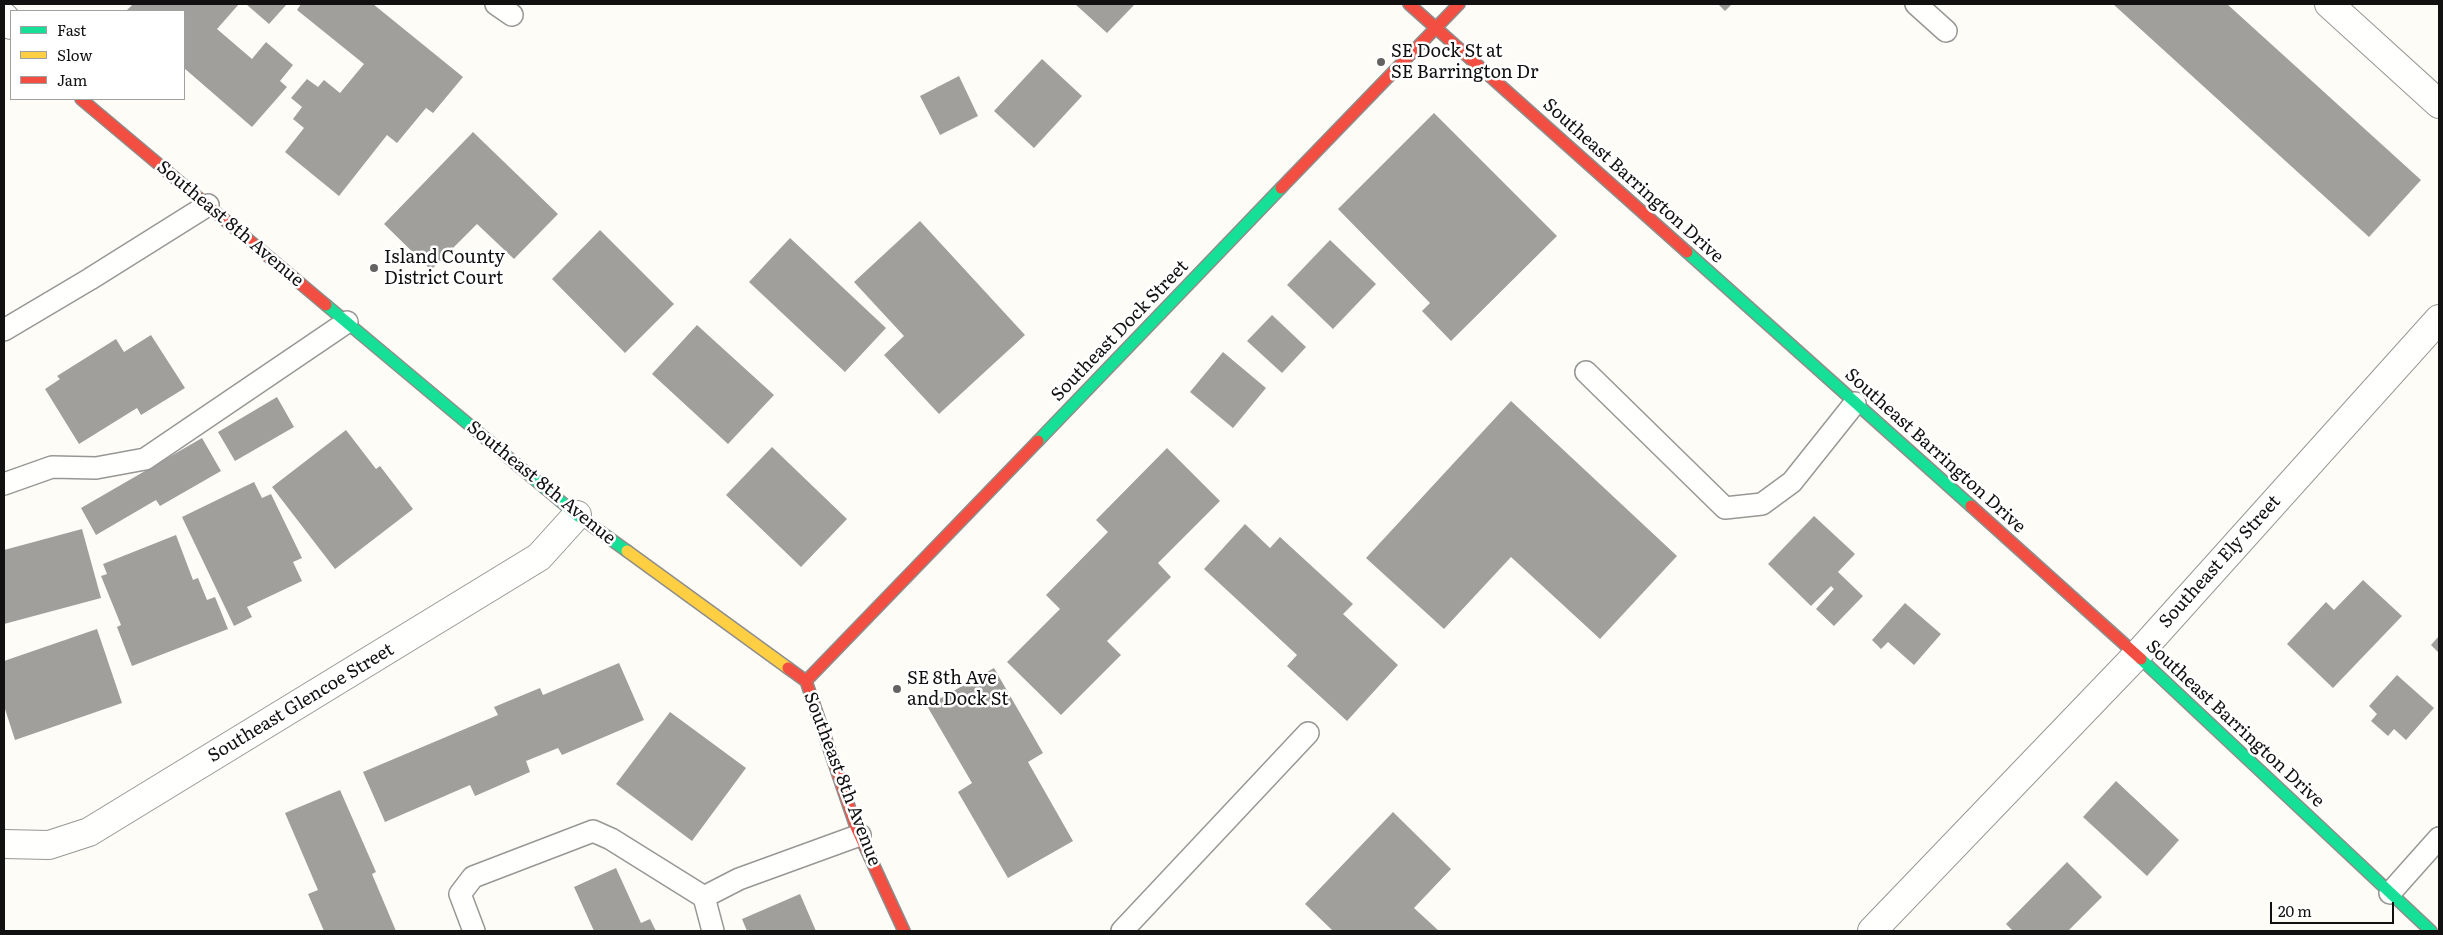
<!DOCTYPE html>
<style>
body{margin:0}
#map{position:relative;width:2443px;height:935px;overflow:hidden;background:#fdfcf7;font-family:Literata,serif}
canvas{display:block}
.frame{position:absolute;inset:0;border:5px solid #111;pointer-events:none}
.legend{position:absolute;left:10px;top:10px;width:175px;height:90px;box-sizing:border-box;background:#fff;border:1px solid #a0a0a0;margin:0;padding:6px 9px;list-style:none;font-size:15px;color:#111}
.legend li{display:flex;align-items:center;gap:10px;height:25px}
.legend b{width:25px;border:1px solid #a0a0a0}
.scale{position:absolute;left:2270px;top:902px;width:124px;height:22px;box-sizing:border-box;border:2px solid #111;border-top:0;padding-left:6px;font-size:15px;line-height:18px;white-space:nowrap;color:#111;-webkit-text-stroke:4px #fff;paint-order:stroke}
</style>
<div id="map">
<canvas width="2443" height="935"></canvas>
<div class="frame"></div>
<ul class="legend">
<li><b style="height:6px;background:#16e098"></b>Fast</li>
<li><b style="height:6px;background:#ffcf43"></b>Slow</li>
<li><b style="height:6px;background:#f24e42"></b>Jam</li>
</ul>
<div class="scale">20 m</div>
</div>
<script>
const c = document.querySelector('canvas').getContext('2d');
c.lineJoin = 'round';
function paint(path, color) {
  c.fillStyle = color;
  c.fill(path, 'evenodd');
}
function toPath(rows) {
  const path = new Path2D();
  for (const r of rows) {
    path.moveTo(r[0], r[1]);
    for (let i = 2; i < r.length; i += 2) path.lineTo(r[i], r[i + 1]);
  }
  return path;
}
function trace(path, color, width, dash) {
  c.strokeStyle = color;
  c.lineWidth = width;
  c.lineCap = dash ? 'butt' : 'round';
  c.setLineDash(dash || []);
  c.stroke(path);
}
function write(font, color, halo, rows, align = 'center') {
  c.font = font + ' Literata,serif';
  c.lineWidth = 5;
  c.setLineDash([]);
  c.textBaseline = 'middle';
  c.strokeStyle = halo;
  c.fillStyle = color;
  for (const [text, x, y, turn = 0] of rows) {
    c.save();
    c.translate(x, y);
    c.rotate((+turn || 0) * Math.PI / 180);
    c.textAlign = isNaN(turn) ? turn : align;
    if (halo) c.strokeText(text, 0, 0);
    c.fillText(text, 0, 0);
    c.restore();
  }
}
const building = toPath([
 [133,4,239,4,217,29,252,59,266,42,293,65,280,81,287,87,252,127,184,68,184,11,126,11],
 [246,4,287,4,269,24],
 [301,4,373,4,463,77,433,113,426,108,397,143,387,135,339,196,285,152,304,128,293,119,302,107,291,98,307,79,318,87,324,80,340,93,364,64,297,10],
 [1075,4,1135,4,1107,33],
 [1718,4,1732,4,1725,11],
 [2113,4,2227,4,2421,180,2369,237],
 [1042,59,1082,96,1034,148,994,111],
 [959,76,978,116,940,135,920,96],
 [1434,113,1557,236,1451,341,1422,311,1430,303,1338,209],
 [473,132,558,214,514,259,477,224,431,270,384,224],
 [920,221,1025,335,939,414,884,355,904,336,854,282],
 [600,230,674,304,625,353,552,279],
 [790,238,886,328,845,372,749,282],
 [1330,240,1376,284,1333,329,1287,285],
 [1272,315,1306,347,1282,373,1247,341],
 [697,325,774,395,728,444,652,374],
 [151,335,185,388,141,415,137,408,79,444,45,389,60,379,57,376,116,339,124,352],
 [1223,352,1266,388,1233,428,1190,392],
 [277,397,294,427,235,461,218,432],
 [1511,401,1677,556,1600,639,1511,557,1444,629,1366,558],
 [346,430,376,469,380,466,413,509,335,569,272,487],
 [202,438,221,471,160,506,156,500,96,535,81,508],
 [772,447,847,519,801,567,726,495],
 [1167,448,1220,501,1158,563,1171,577,1107,641,1121,655,1061,715,1007,662,1060,609,1046,595,1108,532,1096,520],
 [254,482,262,498,271,494,302,558,293,562,302,581,247,607,252,617,234,626,182,517],
 [1814,516,1855,554,1838,572,1863,596,1834,626,1816,609,1834,589,1831,586,1811,606,1768,564],
 [1245,524,1270,548,1280,537,1353,604,1343,614,1398,665,1347,721,1287,666,1297,655,1204,569],
 [82,529,101,598,4,624,4,550],
 [176,535,193,580,198,578,207,600,215,597,228,629,132,666,117,627,121,625,101,576,107,574,103,564],
 [2363,580,2402,616,2333,688,2287,644,2326,602,2334,610],
 [1905,603,1941,634,1914,665,1888,642,1881,649,1872,640],
 [97,629,122,703,15,740,4,706,4,661],
 [2439,636,2439,653,2431,645],
 [619,663,644,720,562,755,558,748,526,761,530,772,475,796,470,785,385,822,363,772,498,715,494,707,540,688,543,695],
 [994,668,1043,753,1028,762,1073,841,1008,878,958,792,972,783,927,706],
 [2397,675,2434,708,2406,740,2394,729,2388,736,2371,721,2377,714,2369,706],
 [670,712,746,768,692,841,616,784],
 [2116,781,2179,840,2147,876,2083,817],
 [340,790,376,872,372,874,396,931,324,931,308,894,318,890,285,813],
 [1393,812,1451,869,1414,908,1439,931,1333,931,1305,904],
 [2067,862,2102,897,2068,931,2013,931,2006,924],
 [616,868,641,923,650,919,656,931,594,931,574,887],
 [800,894,816,931,747,931,742,919]
]);
const lane = toPath([
 [496,4,512,15],
 [1916,4,1946,31],
 [4,330,90,279,208,205],
 [1586,372,1725,508,1762,504,1792,482,1855,403],
 [4,484,52,467,96,468,145,459,347,322],
 [2390,893,2439,838],
 [704,897,739,879,860,835],
 [474,931,460,894,473,877,593,831,611,839,704,897,713,931],
 [1122,931,1308,733]
]);
const street = toPath([
 [2329,4,2439,104],
 [4,17,11,25],
 [4,844,49,845,89,832,539,557,577,515],
 [1872,931,2137,655,2439,319]
]);
const fast = toPath([
 [1687,252,1971,506],
 [326,305,577,515,627,551],
 [1038,441,1281,188],
 [2141,659,2431,931]
]);
const slow = toPath([
 [627,551,788,668]
]);
const jam = toPath([
 [1409,4,1687,252],
 [81,99,326,305],
 [1281,188,1459,4],
 [1971,506,2141,659],
 [788,668,806,681,856,827,904,931],
 [806,681,1038,441]
]);
const markers = [
 [1381,62,5,"#646362"],
 [374,268,5,"#646362"],
 [897,689,5,"#646362"]
];
const poiNames = [
 ["SE Dock St at",1391,52],
 ["SE Barrington Dr",1391,73],
 ["Island County",384,258],
 ["District Court",384,279],
 ["SE 8th Ave",907,679],
 ["and Dock St",907,700]
];
const streetNames = [
 ["Southeast Barrington Drive",1633,181,42],
 ["Southeast 8th Avenue",230,224,40],
 ["Southeast Dock Street",1120,331,-46],
 ["Southeast Barrington Drive",1935,451,42],
 ["Southeast 8th Avenue",541,483,39],
 ["Southeast Ely Street",2220,562,-48],
 ["Southeast Glencoe Street",301,703,-31],
 ["Southeast Barrington Drive",2235,724,43],
 ["Southeast 8th Avenue",842,779,69]
];
paint(building, '#a19f9c');
trace(lane, '#979795', 24);
trace(street, '#979795', 30);
trace(fast, '#8e8d8b', 14);
trace(slow, '#8e8d8b', 14);
trace(jam, '#8e8d8b', 14);
trace(lane, '#fffffe', 21);
trace(street, '#fffffe', 28);
trace(fast, '#16e098', 11);
trace(slow, '#ffcf43', 11);
trace(jam, '#f24e42', 11);
for (const [x, y, r, color] of markers) {
  const dot = new Path2D();
  dot.arc(x, y, r, 0, 2 * Math.PI);
  c.fillStyle = color;
  c.fill(dot);
  trace(dot, '#fff', 2);
}
write('18px', '#111', '#fff', poiNames, 'left');
write('18px', '#111', '#fff', streetNames);
</script>
